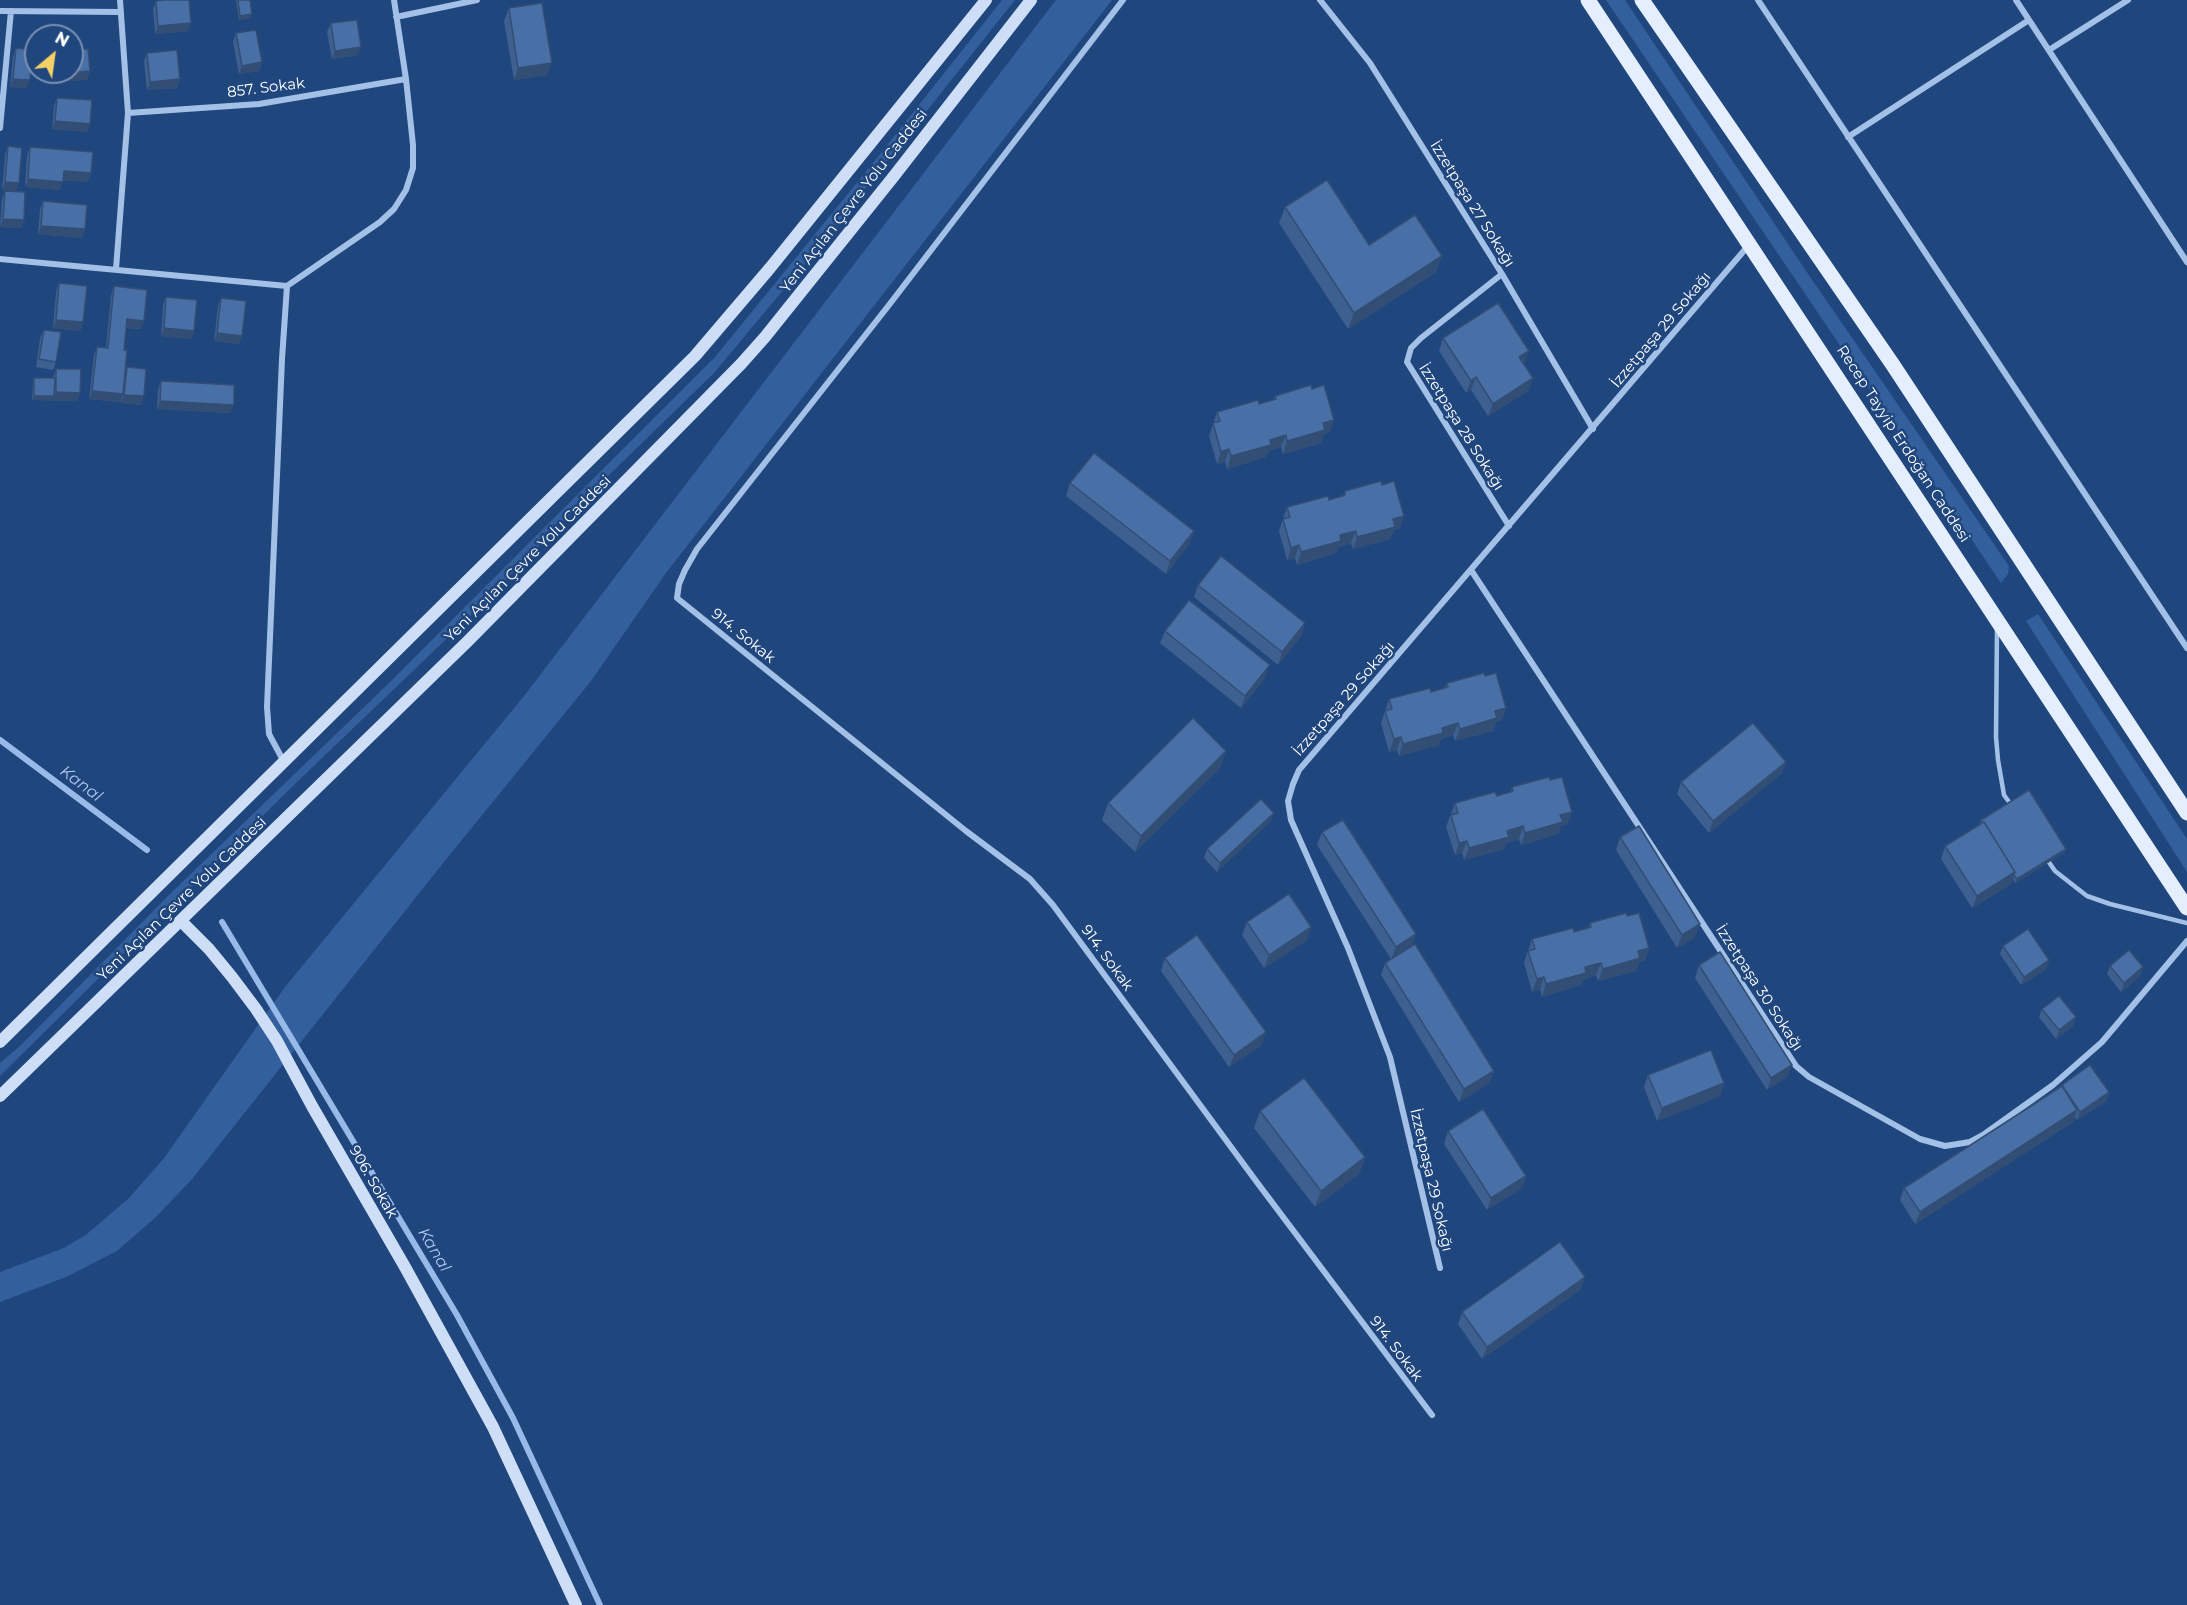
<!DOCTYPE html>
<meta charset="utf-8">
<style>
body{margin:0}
#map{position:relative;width:2187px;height:1605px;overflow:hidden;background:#20467e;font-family:Montserrat,sans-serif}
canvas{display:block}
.north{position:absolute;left:24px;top:24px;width:60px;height:60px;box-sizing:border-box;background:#20467e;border:2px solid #7990b2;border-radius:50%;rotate:29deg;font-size:16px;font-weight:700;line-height:24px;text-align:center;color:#fff}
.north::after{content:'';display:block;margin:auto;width:21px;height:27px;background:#f5d064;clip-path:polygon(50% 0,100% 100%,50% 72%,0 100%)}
</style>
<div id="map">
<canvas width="2187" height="1605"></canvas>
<div class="north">N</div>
</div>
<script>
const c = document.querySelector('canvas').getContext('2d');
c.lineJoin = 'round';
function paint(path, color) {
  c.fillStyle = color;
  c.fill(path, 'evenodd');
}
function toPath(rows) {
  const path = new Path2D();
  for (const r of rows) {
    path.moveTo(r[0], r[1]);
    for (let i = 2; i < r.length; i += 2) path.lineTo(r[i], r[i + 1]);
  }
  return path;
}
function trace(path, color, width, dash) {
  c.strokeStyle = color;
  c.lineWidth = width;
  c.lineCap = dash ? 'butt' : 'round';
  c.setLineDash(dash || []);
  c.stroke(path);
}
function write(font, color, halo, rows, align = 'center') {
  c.font = font + ' Montserrat,sans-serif';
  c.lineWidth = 5;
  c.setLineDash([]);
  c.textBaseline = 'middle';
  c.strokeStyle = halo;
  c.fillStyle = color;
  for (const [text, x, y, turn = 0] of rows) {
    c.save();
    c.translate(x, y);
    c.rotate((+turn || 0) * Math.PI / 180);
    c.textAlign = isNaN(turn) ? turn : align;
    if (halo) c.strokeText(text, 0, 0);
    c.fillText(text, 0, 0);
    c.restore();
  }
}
const green = toPath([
 [1002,0,1015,0,810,258,714,373,604,480,461,625,297,782,0,1076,0,1063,20,1046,173,891,389,683,715,357,873,163],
 [1056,0,1112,0,666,573,591,681,444,862,192,1179,156,1217,117,1251,66,1277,0,1302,0,1272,64,1248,87,1234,129,1198,164,1158,285,987,524,696],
 [1606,0,1625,0,1804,268,2009,566,2008,574,2001,583],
 [2038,614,2187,839,2187,872,2026,621]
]);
const stream = toPath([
 [0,740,147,850],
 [222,922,457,1315,513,1418,600,1605]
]);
const lane = toPath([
 [1997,628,1996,737,1998,760,2004,795,2012,806],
 [2046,858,2055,871,2087,896,2110,904,2187,923]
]);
const street = toPath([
 [1123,0,889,305,697,549,685,570,679,584,677,598,966,831,1030,879,1053,905,1256,1181,1432,1415],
 [1320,0,1370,63,1502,274,1593,429],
 [1758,0,2187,648],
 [2016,0,2187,262],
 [0,11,121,12],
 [396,17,477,0],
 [2049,50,2128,0],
 [128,113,259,104,406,79],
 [0,128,11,11],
 [1848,137,2029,20],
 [0,259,287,286,380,222,394,209,406,190,413,168,413,145,406,79,394,0],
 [116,269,128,113,120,0],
 [1502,274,1421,338,1411,348,1407,362,1509,526],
 [1471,570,1796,1066,1809,1077,1920,1139,1945,1146,1970,1142,1983,1135,2053,1085,2102,1042,2187,941],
 [284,762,269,734,267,707,282,359,287,286],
 [1440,1268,1390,1057,1348,948,1291,820,1288,801,1293,784,1299,770,1748,246]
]);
const secondary = toPath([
 [181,921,209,949,232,977,256,1009,277,1041,312,1106,405,1267,493,1427,576,1605],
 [0,1042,695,356,770,268,986,0],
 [0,1096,468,641,741,364,765,337,894,176,1031,0]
]);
const primary = toPath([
 [1588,0,2187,908],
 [1642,0,1893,365,2187,813]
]);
const wall = toPath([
 [236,0,250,0,251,18,239,20],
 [156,1,191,23,188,31,155,34,153,9],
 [509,8,547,75,514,80,504,21],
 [331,23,358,55,332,59,327,32],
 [236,33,262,62,259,71,239,74,233,42],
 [16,48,27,88,10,87,13,57],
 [147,53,180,79,177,88,147,90,144,61],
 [62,72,72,72,87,80,63,81],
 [57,98,90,124,87,132,52,129,54,106],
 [8,146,16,191,2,190,5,155],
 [30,147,88,182,63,180,60,190,25,187,27,155],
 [5,191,24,220,21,228,0,227,2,199],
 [43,201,85,229,82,238,38,234,40,209],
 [1285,207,1369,245,1436,272,1348,329,1279,223],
 [59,283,83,322,80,331,53,328,56,292],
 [114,286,141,329,126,328,124,350,125,372,127,367,141,405,121,403,122,396,120,402,89,399,94,355,97,347,106,348,111,295],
 [166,297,194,331,191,339,161,336,163,305],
 [221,298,242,336,239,344,214,341,218,306],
 [44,330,56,362,53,370,36,367,40,338],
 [1443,338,1524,364,1533,378,1528,391,1488,416,1471,390,1466,393,1439,351],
 [56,369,80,393,77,401,32,400,33,382,34,378,53,378],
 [161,381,230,413,157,409,158,390],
 [1275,396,1330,432,1324,434,1321,443,1283,454,1281,447,1269,451,1266,457,1227,469,1225,462,1217,464,1209,436,1217,412,1259,404,1273,400],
 [1070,483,1194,531,1189,544,1166,574,1066,496],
 [1345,491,1400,528,1394,530,1390,539,1353,549,1351,543,1339,547,1336,553,1297,565,1295,558,1287,560,1279,531,1287,507,1329,500,1343,496],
 [1198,585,1305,623,1301,636,1278,665,1194,597],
 [1165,631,1265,678,1241,708,1160,643],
 [1485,676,1506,708,1502,720,1496,722,1493,731,1455,741,1453,735,1441,739,1439,745,1399,756,1397,750,1389,752,1381,723,1389,699,1431,692,1445,688,1447,683],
 [1786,762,1781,774,1709,833,1677,794,1681,782],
 [1220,768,1135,852,1102,820,1108,803],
 [1550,780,1572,812,1567,824,1561,826,1558,834,1521,845,1519,839,1506,843,1504,849,1464,860,1462,853,1455,855,1446,827,1455,803,1497,796,1511,792,1512,787],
 [1274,813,1271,821,1217,872,1204,858,1207,849],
 [1981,820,2066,849,2064,853,2015,883,2013,879,2011,884,1972,908,1941,859,1945,846,1979,825],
 [1322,832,1412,947,1494,1071,1489,1083,1459,1102,1381,975,1385,963,1391,959,1317,845],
 [1620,837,1695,937,1677,948,1616,850],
 [1627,916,1649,948,1645,960,1639,962,1636,971,1598,981,1596,975,1584,979,1581,985,1542,997,1540,989,1532,992,1524,963,1532,939,1574,932,1588,928,1590,923],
 [1247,922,1311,927,1307,940,1264,968,1242,935],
 [2003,946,2049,960,2046,969,2021,985,2000,954],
 [1165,958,1262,1045,1229,1067,1161,971],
 [1699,965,1787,1077,1767,1090,1695,978],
 [2110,966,2143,967,2140,976,2121,992,2107,974],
 [2042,1009,2073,1026,2056,1039,2039,1017],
 [1648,1075,1724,1083,1720,1096,1657,1121,1644,1087],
 [2061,1086,2109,1092,2106,1101,2077,1120,2075,1117,2073,1122,1915,1224,1900,1200,1904,1188],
 [1260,1111,1365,1157,1359,1174,1315,1207,1254,1128],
 [1448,1131,1526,1176,1522,1188,1487,1210,1444,1144],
 [1585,1277,1580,1290,1482,1359,1458,1324,1462,1312]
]);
const shadedWall = toPath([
 [252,14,251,18,239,20,240,16],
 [191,23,188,31,155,34,158,26],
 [361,47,358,55,332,59,335,51],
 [262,62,259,71,239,74,242,66],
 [552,63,547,75,514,80,518,68],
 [90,71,87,80,63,81,66,73],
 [13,79,30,80,27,88,10,87],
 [180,79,177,88,147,90,150,82],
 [55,121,90,124,87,132,52,129],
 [64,171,91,173,88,182,61,180],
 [28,179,63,182,60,190,25,187],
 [5,182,19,183,16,191,2,190],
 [3,219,24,220,21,228,0,227],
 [41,226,85,229,82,238,38,234],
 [1442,256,1436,272,1348,329,1354,313],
 [127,319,144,321,141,329,124,327],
 [56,320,83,322,80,331,53,328],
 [164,328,194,331,191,339,161,336],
 [217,333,242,336,239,344,214,341],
 [1529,351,1524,364,1515,370,1519,357],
 [1476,377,1471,390,1466,393,1471,381],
 [1533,378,1528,391,1488,416,1493,404],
 [92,391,123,394,120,402,89,399],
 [56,392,80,393,77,401,32,400,34,396,54,396],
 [124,395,144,396,141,405,121,403],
 [160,401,234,405,230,413,157,409],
 [1334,420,1330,432,1324,434,1321,443,1283,454,1287,441,1323,423],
 [1286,435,1281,447,1269,451,1266,457,1227,469,1231,456,1270,440],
 [1229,449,1225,462,1217,464,1221,452],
 [1404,516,1400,528,1394,530,1390,539,1353,549,1357,537,1393,519],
 [1194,531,1189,544,1166,574,1170,561],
 [1356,531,1351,543,1339,547,1336,553,1297,565,1301,552,1340,535],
 [1299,545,1295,558,1287,560,1291,548],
 [1305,623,1301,636,1278,665,1282,652],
 [1270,665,1265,678,1241,708,1245,696],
 [1506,708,1502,720,1496,722,1493,731,1455,741,1460,729,1495,711],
 [1458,723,1453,735,1441,739,1439,745,1399,756,1403,744,1442,728],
 [1401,737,1397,750,1389,752,1394,739],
 [1226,751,1220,768,1135,852,1141,836],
 [1786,762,1781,774,1709,833,1713,821],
 [1572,812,1567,824,1561,826,1558,834,1521,845,1525,833,1560,815],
 [1274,813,1271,821,1217,872,1220,863],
 [1523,826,1519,839,1506,843,1504,849,1464,860,1469,848,1507,831],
 [1467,841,1462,853,1455,855,1459,843],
 [2066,849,2064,853,2015,883,2017,879],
 [2015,872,2011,884,1972,908,1977,896],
 [1700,924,1695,937,1677,948,1682,935],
 [1311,927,1307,940,1264,968,1269,955],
 [1416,934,1412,947,1391,960,1396,947],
 [1649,948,1645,960,1639,962,1636,971,1598,981,1603,969,1638,951],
 [2049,960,2046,969,2021,985,2024,977],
 [1601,963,1596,975,1584,979,1581,985,1542,997,1546,984,1585,967],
 [2143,967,2140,976,2121,992,2124,983],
 [1544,977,1540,989,1532,992,1537,979],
 [2076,1017,2073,1026,2056,1039,2059,1030],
 [1266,1032,1262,1045,1229,1067,1234,1055],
 [1792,1065,1787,1077,1767,1090,1771,1078],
 [1494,1071,1489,1083,1459,1102,1464,1089],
 [1724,1083,1720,1096,1657,1121,1662,1108],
 [2109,1092,2106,1101,2077,1120,2080,1112],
 [2077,1110,2073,1122,1915,1224,1920,1212],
 [1365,1157,1359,1174,1315,1207,1321,1191],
 [1526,1176,1522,1188,1487,1210,1491,1198],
 [1585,1277,1580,1290,1482,1359,1487,1347]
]);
const building = toPath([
 [164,0,189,0,191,23,158,26,156,1,164,0],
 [238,0,250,0,252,14,240,16,238,0],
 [542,3,552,63,518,68,509,8,542,3],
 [357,20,361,47,335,51,331,23,357,20],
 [256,30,262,62,242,66,236,33,256,30],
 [16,48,32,50,30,80,13,79,16,48],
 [88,49,90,71,66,73,66,72,72,72,72,50,88,49],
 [177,50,180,79,150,82,147,53,177,50],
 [57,98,92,100,90,124,55,121,57,98],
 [8,146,22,148,19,183,5,182,8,146],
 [30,147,93,152,91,173,64,171,63,182,28,179,30,147],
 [1327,180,1369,245,1415,215,1442,256,1354,313,1285,207,1327,180],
 [5,191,25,192,24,220,3,219,5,191],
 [43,201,87,205,85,229,41,226,43,201],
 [59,283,87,286,83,322,56,320,59,283],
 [114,286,147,290,144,321,127,319,124,350,127,350,123,394,92,391,97,347,108,348,114,286],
 [166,297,197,300,194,331,164,328,166,297],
 [221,298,246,301,242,336,217,333,221,298],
 [1498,303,1529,351,1519,357,1533,378,1493,404,1476,377,1471,381,1443,338,1498,303],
 [44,330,61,332,56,362,39,359,44,330],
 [127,367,146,369,144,396,124,395,127,367],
 [56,369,81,369,80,393,56,392,56,369],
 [34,378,55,378,54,396,34,396,34,378],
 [161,381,234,385,234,405,160,401,161,381],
 [1311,385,1312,389,1324,385,1334,420,1323,423,1325,430,1287,441,1286,435,1270,440,1271,445,1231,456,1229,449,1221,452,1213,423,1220,421,1217,412,1258,400,1259,404,1276,399,1275,396,1311,385],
 [1094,453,1194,531,1170,561,1070,483,1094,453],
 [1381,481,1382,485,1394,481,1404,516,1393,519,1395,527,1357,537,1356,531,1340,535,1341,541,1301,552,1299,545,1291,548,1283,519,1290,517,1287,507,1328,496,1329,500,1345,495,1345,491,1381,481],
 [1221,556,1305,623,1282,652,1198,585,1221,556],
 [1189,600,1270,665,1245,696,1165,631,1189,600],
 [1484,673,1485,676,1496,673,1506,708,1495,711,1497,718,1460,729,1458,723,1442,728,1443,733,1403,744,1401,737,1394,739,1385,711,1392,709,1389,699,1430,688,1431,692,1448,687,1447,683,1484,673],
 [1193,718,1226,751,1141,836,1108,803,1193,718],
 [1753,723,1786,762,1713,821,1681,782,1753,723],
 [1549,777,1550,780,1562,777,1572,812,1560,815,1563,822,1525,833,1523,826,1507,831,1509,837,1469,848,1467,841,1459,843,1451,815,1458,813,1455,803,1495,792,1497,796,1513,791,1512,787,1549,777],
 [2029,790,2066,849,2017,879,2014,875,2015,872,1984,822,1982,823,1981,820,2029,790],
 [1261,799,1274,813,1220,863,1207,849,1261,799],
 [1343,820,1416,934,1396,947,1322,832,1343,820],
 [1984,822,2015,872,1977,896,1945,846,1984,822],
 [1639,826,1700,924,1682,935,1620,837,1639,826],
 [1289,894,1311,927,1269,955,1247,922,1289,894],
 [1626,913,1627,916,1639,913,1649,948,1638,951,1640,958,1603,969,1601,963,1585,967,1586,973,1546,984,1544,977,1537,979,1528,951,1535,949,1532,939,1573,928,1574,932,1591,927,1590,923,1626,913],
 [2028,929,2049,960,2024,977,2003,946,2028,929],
 [1197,935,1266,1032,1234,1055,1165,958,1197,935],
 [1415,944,1494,1071,1464,1089,1385,963,1415,944],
 [2129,950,2143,967,2124,983,2110,966,2129,950],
 [1720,952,1792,1065,1771,1078,1699,965,1720,952],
 [2059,996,2076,1017,2059,1030,2042,1009,2059,996],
 [1711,1050,1724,1083,1662,1108,1648,1075,1711,1050],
 [2090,1065,2109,1092,2080,1112,2062,1085,2090,1065],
 [1304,1078,1365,1157,1321,1191,1260,1111,1304,1078],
 [2062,1086,2077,1110,1920,1212,1904,1188,2062,1086],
 [1483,1109,1526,1176,1491,1198,1448,1131,1483,1109],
 [1560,1242,1585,1277,1487,1347,1462,1312,1560,1242]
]);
const streetNames = [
 ["857. Sokak",266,88,-7],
 ["Yeni Açılan Çevre Yolu Caddesi",854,201,-52],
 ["İzzetpaşa 27 Sokağı",1472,204,58],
 ["İzzetpaşa 29 Sokağı",1661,330,-50],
 ["İzzetpaşa 28 Sokağı",1461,427,58],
 ["Recep Tayyip Erdoğan Caddesi",1903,444,57],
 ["Yeni Açılan Çevre Yolu Caddesi",528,559,-45],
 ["914. Sokak",743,636,39],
 ["İzzetpaşa 29 Sokağı",1344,699,-49],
 ["Yeni Açılan Çevre Yolu Caddesi",182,899,-44],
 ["914. Sokak",1107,958,54],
 ["İzzetpaşa 30 Sokağı",1759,988,57],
 ["İzzetpaşa 29 Sokağı",1431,1180,77],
 ["906. Sokak",373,1182,60],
 ["914. Sokak",1396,1349,53]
];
const waterNames = [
 ["Kanal",81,784,37],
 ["Kanal",434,1250,59]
];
paint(green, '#335f9c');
trace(stream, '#97bae9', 6);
trace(lane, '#a3c0e7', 4.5);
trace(street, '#a3c0e7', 6);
trace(secondary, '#cedef6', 12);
trace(primary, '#e5eefd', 15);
paint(wall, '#3e6090');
paint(shadedWall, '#324e75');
paint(building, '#4870a7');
trace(building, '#324e75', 1.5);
write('15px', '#fff', '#20467e', streetNames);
write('italic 16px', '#afcaef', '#20467e', waterNames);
</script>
